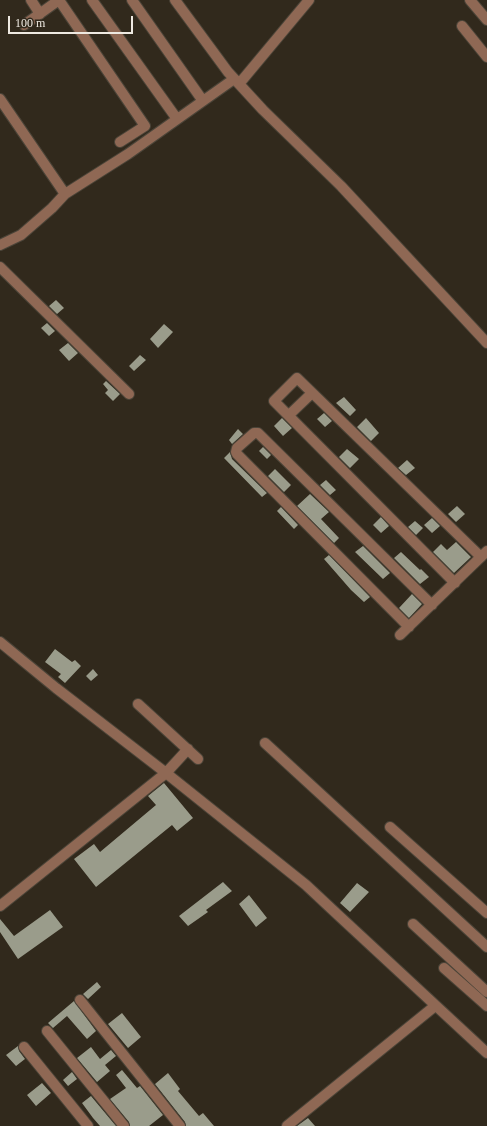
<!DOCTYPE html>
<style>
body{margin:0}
#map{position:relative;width:487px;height:1126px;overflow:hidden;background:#31291c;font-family:Georgia,serif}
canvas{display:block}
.scale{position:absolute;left:8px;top:16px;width:125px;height:18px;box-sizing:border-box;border:2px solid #eee9e1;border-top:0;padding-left:5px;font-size:12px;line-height:14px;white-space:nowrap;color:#eee9e1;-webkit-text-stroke:3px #31291c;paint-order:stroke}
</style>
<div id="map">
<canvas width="487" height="1126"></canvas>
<div class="scale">100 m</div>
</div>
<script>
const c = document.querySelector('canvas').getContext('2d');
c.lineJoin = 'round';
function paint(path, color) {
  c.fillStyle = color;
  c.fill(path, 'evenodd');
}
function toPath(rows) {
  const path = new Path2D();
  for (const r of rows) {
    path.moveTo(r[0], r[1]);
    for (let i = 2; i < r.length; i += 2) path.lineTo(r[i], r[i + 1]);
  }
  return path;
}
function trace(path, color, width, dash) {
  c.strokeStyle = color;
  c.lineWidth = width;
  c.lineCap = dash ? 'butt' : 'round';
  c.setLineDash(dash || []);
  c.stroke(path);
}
const building = toPath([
 [56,300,64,308,57,314,49,306],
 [47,323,55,331,49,336,41,328],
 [164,324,173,332,158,348,150,339],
 [68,343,78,353,69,361,59,350],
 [140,355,146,360,134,371,129,366],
 [106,381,120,394,113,401,105,393,108,390,103,384],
 [344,397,356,410,350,416,336,403],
 [324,413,332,421,325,427,317,419],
 [282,418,292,428,283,436,274,426],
 [366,418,379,433,371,441,357,427],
 [238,429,243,434,232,444,229,440],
 [263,447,271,455,267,459,259,451],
 [347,449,359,459,350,468,339,457],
 [230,452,232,459,267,493,262,497,224,458],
 [407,460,415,468,406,475,398,468],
 [275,469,291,485,284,492,268,476],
 [326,480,336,490,330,495,320,485],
 [310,494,329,512,321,519,339,538,334,543,297,506],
 [457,506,465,514,456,522,448,514],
 [281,507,298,525,294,529,277,511],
 [381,517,389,526,381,533,373,525],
 [432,518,440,526,432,533,424,525],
 [415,521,423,528,416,535,408,527],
 [456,542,471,557,454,573,433,552,441,544,447,550],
 [363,546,390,573,383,579,355,552],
 [401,552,420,570,421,569,429,577,420,584,394,558],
 [329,555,370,597,364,602,351,590,324,559],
 [412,594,422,604,409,618,399,608],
 [55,649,72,662,75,660,81,666,65,683,58,677,61,674,45,662],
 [93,669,98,675,91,681,86,676],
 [164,783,193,818,177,831,172,825,96,887,74,859,94,844,100,852,156,805,148,796],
 [223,882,232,891,206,910,208,912,188,926,179,916],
 [357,883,369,892,350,912,340,903],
 [249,895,267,918,256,927,239,904],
 [50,910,63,927,18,959,0,932,0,919,14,936],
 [97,982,101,987,88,999,83,994],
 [74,1001,96,1031,87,1039,67,1016,53,1028,48,1023],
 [122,1013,141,1037,128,1048,108,1024],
 [18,1046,19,1051,25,1059,16,1066,6,1055],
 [91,1047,100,1059,111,1050,116,1056,105,1065,110,1071,97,1082,77,1058],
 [122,1070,137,1088,140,1086,163,1115,149,1126,130,1126,129,1122,110,1099,126,1088,116,1075],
 [72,1072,77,1079,68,1086,63,1080],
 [168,1073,180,1089,178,1091,199,1116,203,1113,214,1126,186,1126,185,1122,155,1084],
 [42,1083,51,1093,36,1106,27,1095],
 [91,1096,116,1126,100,1126,93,1118,82,1103],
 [308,1118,315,1126,297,1126]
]);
const minor = toPath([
 [31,0,40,14],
 [59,0,145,126,120,142],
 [92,0,177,119],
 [132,0,203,101],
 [175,0,228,72,263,110,341,186,487,343],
 [470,0,487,20],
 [24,25,59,0],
 [462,26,487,57],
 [239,84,309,0],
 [0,99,65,194],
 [0,245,21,235,52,208,65,194,128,154,234,79],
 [0,267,129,394],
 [289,415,312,393],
 [455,583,274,401,297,378,481,557],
 [409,627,237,454,236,452,237,448,254,433,258,433,432,605],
 [400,635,487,551],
 [0,642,56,688,166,773,306,885,337,914,487,1053],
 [138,704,198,759],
 [265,743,487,947],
 [390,827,487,913],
 [0,906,166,773,188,749],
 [413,924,487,992],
 [444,968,487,1006],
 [80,1000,180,1126],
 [47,1031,124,1126],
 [24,1047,88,1126],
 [287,1126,435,1006]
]);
paint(building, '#9a9c8b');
trace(minor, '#4b4438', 12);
trace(minor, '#8f6854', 10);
</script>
